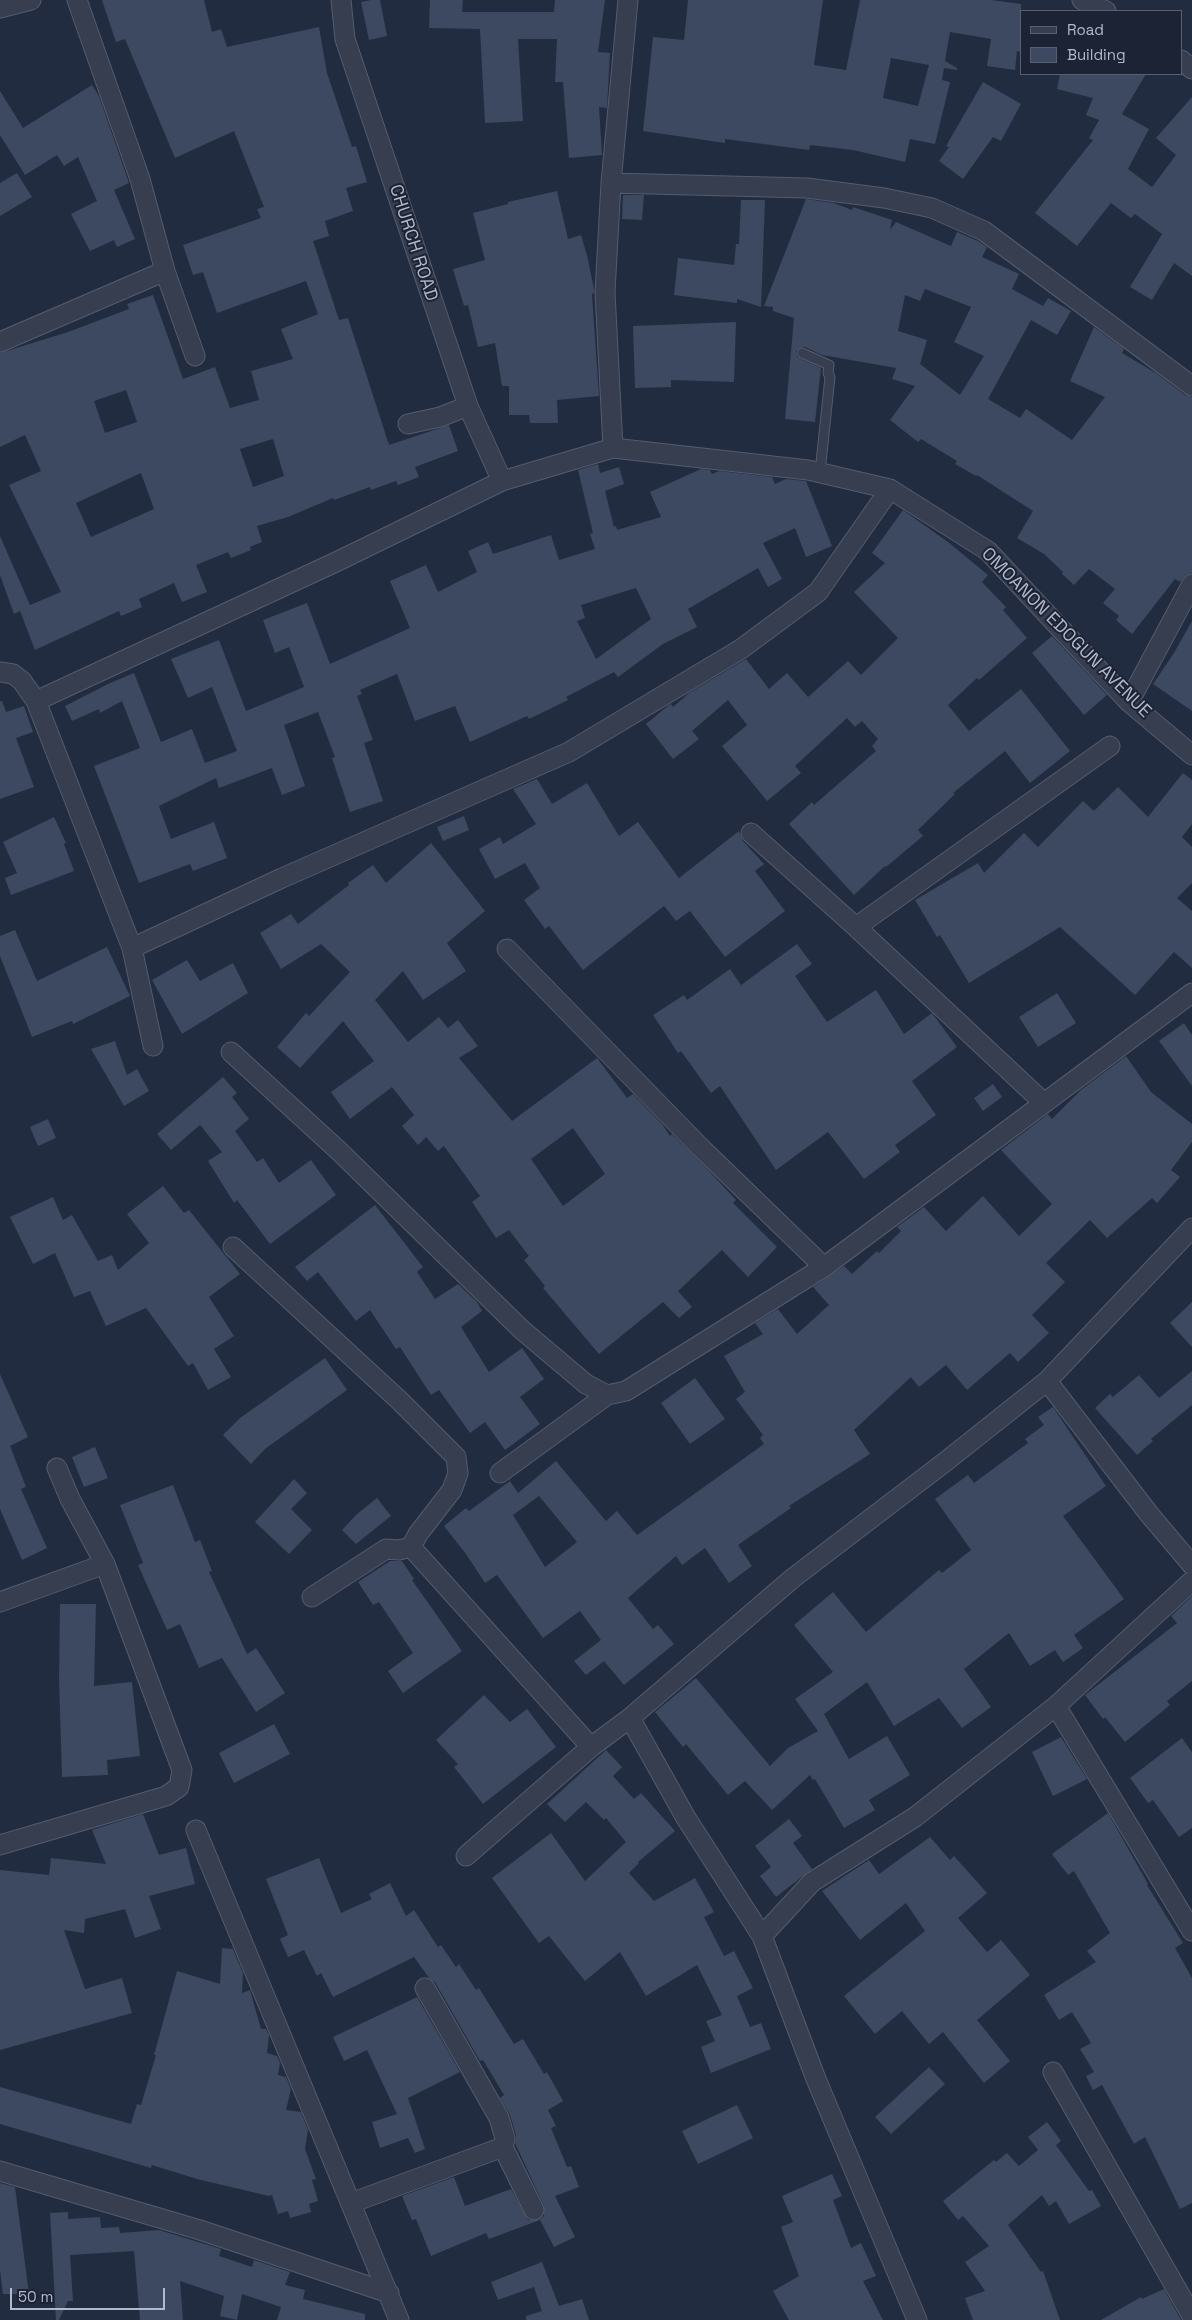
<!DOCTYPE html>
<style>
body{margin:0}
#map{position:relative;width:1192px;height:2320px;overflow:hidden;background:#222c40;font-family:"Space Grotesk",sans-serif}
canvas{display:block}
.legend{position:absolute;left:1020px;top:10px;width:162px;height:65px;box-sizing:border-box;background:#1b2335;border:1px solid #575f71;margin:0;padding:6px 9px;list-style:none;font-size:15px;color:#b2b9cb}
.legend li{display:flex;align-items:center;gap:10px;height:25px}
.legend b{width:25px;border:1px solid #575f71}
.scale{position:absolute;left:10px;top:2288px;width:155px;height:22px;box-sizing:border-box;border:2px solid #b2b9cb;border-top:0;padding-left:6px;font-size:15px;line-height:18px;white-space:nowrap;color:#b2b9cb;-webkit-text-stroke:4px #1b2335;paint-order:stroke}
</style>
<div id="map">
<canvas width="1192" height="2320"></canvas>
<ul class="legend">
<li><b style="height:6px;background:#363e50"></b>Road</li>
<li><b style="height:14px;background:#3d4861"></b>Building</li>
</ul>
<div class="scale">50 m</div>
</div>
<script>
const c = document.querySelector('canvas').getContext('2d');
c.lineJoin = 'round';
function paint(path, color) {
  c.fillStyle = color;
  c.fill(path, 'evenodd');
}
function toPath(rows) {
  const path = new Path2D();
  for (const r of rows) {
    path.moveTo(r[0], r[1]);
    for (let i = 2; i < r.length; i += 2) path.lineTo(r[i], r[i + 1]);
  }
  return path;
}
function trace(path, color, width, dash) {
  c.strokeStyle = color;
  c.lineWidth = width;
  c.lineCap = dash ? 'butt' : 'round';
  c.setLineDash(dash || []);
  c.stroke(path);
}
function write(font, color, halo, rows, align = 'center') {
  c.font = font + ' "Space Grotesk",sans-serif';
  c.lineWidth = 4;
  c.setLineDash([]);
  c.textBaseline = 'middle';
  c.strokeStyle = halo;
  c.fillStyle = color;
  for (const [text, x, y, turn = 0] of rows) {
    c.save();
    c.translate(x, y);
    c.rotate((+turn || 0) * Math.PI / 180);
    c.textAlign = isNaN(turn) ? turn : align;
    if (halo) c.strokeText(text, 0, 0);
    c.fillText(text, 0, 0);
    c.restore();
  }
}
const building = toPath([
 [102,0,204,0,212,32,221,29,227,47,319,27,327,73,352,147,356,146,367,182,346,188,353,211,325,221,329,236,313,241,339,320,348,318,389,445,449,425,458,451,415,467,419,477,398,485,396,481,371,490,370,487,334,500,333,498,288,517,257,526,262,542,250,547,251,550,231,558,228,552,196,565,207,592,182,602,174,583,139,599,142,607,121,616,119,611,35,650,20,611,14,614,0,575,0,536,30,605,61,592,9,485,41,471,25,435,0,447,0,353,68,332,129,309,127,304,153,295,183,379,215,367,230,408,259,400,251,371,293,359,281,329,318,314,306,281,217,313,203,272,193,275,183,245,261,218,257,209,264,207,234,131,175,158,125,39,116,42],
 [126,390,137,422,105,433,94,401],
 [273,439,284,476,253,487,240,449],
 [141,473,154,509,91,537,76,503],
 [371,0,380,0,387,36,369,40,361,2],
 [430,0,463,0,462,12,554,12,555,0,605,0,598,52,610,53,607,108,599,107,602,155,569,158,563,82,555,82,557,39,518,39,523,121,485,123,480,29,429,28],
 [688,0,823,0,814,65,846,70,860,0,991,0,1021,4,1021,52,1017,51,1015,70,987,66,991,39,950,32,945,61,957,68,957,70,944,68,942,80,950,82,935,144,910,139,905,162,853,150,810,145,809,150,725,139,725,143,643,131,653,37,684,40],
 [891,58,929,65,918,106,883,98],
 [1060,74,1146,74,1122,114,1149,129,1128,169,1152,187,1176,155,1156,138,1192,97,1192,276,1174,263,1152,300,1130,287,1162,234,1135,214,1131,218,1111,203,1077,246,1035,213,1093,140,1089,138,1099,120,1086,115,1093,98,1057,89],
 [983,82,1021,104,1001,141,993,137,963,179,939,161,949,147,946,146],
 [92,85,99,96,129,183,114,190,135,239,117,247,114,240,90,251,71,214,97,201,78,157,64,166,57,155,25,175,0,135,0,91,23,128],
 [17,173,32,197,0,216,0,183],
 [557,191,568,239,581,235,587,255,594,289,594,293,592,294,599,396,557,400,558,423,530,423,529,415,509,415,509,386,502,386,495,343,478,347,468,305,464,306,453,269,485,260,473,213,508,204,508,202],
 [623,195,644,195,642,220,622,219],
 [806,199,834,203,852,210,853,207,892,220,890,230,896,222,951,246,957,232,978,241,987,247,982,257,1019,274,1012,289,1043,306,1048,298,1071,311,1057,335,1031,320,988,399,1020,418,1026,409,1072,440,1105,397,1070,381,1094,327,1124,349,1122,353,1156,373,1185,395,1192,397,1192,573,1186,575,1180,582,1175,579,1132,634,1116,620,1119,616,1103,603,1115,589,1089,569,1074,585,1062,574,1063,572,1044,554,1017,538,1033,511,977,475,976,476,955,464,957,461,921,439,918,442,890,420,915,386,892,379,896,368,822,355,805,347,799,348,796,351,797,357,821,368,815,422,785,419,794,318,773,311,773,307,764,306],
 [925,289,971,307,954,342,984,356,960,395,920,364,927,340,898,331,905,295,920,301],
 [741,200,765,200,761,307,737,299,737,303,674,295,678,258,734,265,736,244,739,244],
 [736,322,734,382,671,380,671,387,635,388,633,326],
 [598,464,600,473,619,467,624,484,605,491,614,527,616,526,617,530,661,517,650,492,701,469,710,470,712,474,719,471,772,477,775,484,786,479,806,481,832,546,806,557,795,528,763,543,782,579,768,587,758,568,688,609,697,627,663,644,618,677,614,672,566,697,568,700,529,719,527,716,470,742,455,706,415,721,397,674,360,690,362,694,357,696,373,740,364,743,383,801,350,812,332,758,335,757,318,712,284,725,305,786,282,795,272,768,219,788,216,778,159,806,171,839,214,822,227,858,193,871,190,864,139,883,94,766,140,748,122,701,100,713,99,709,72,721,65,706,108,684,134,673,161,742,192,729,205,763,237,751,212,687,188,698,171,659,219,640,246,711,304,687,289,647,275,653,263,620,307,603,330,664,410,628,390,581,426,565,438,592,477,572,468,551,488,542,493,554,551,535,559,560,595,549,590,534,593,533,578,470],
 [636,588,651,619,596,659,577,621,585,618,581,605],
 [903,510,948,542,988,575,982,582,1006,607,1003,610,1027,638,979,680,977,678,948,705,969,731,1021,689,1070,751,1030,783,1005,751,953,793,955,794,918,830,923,836,886,867,885,866,854,895,789,824,812,802,814,805,876,751,872,746,878,739,862,721,855,727,847,718,795,766,801,773,767,801,722,746,747,725,728,700,692,731,699,739,673,759,646,724,669,705,671,704,673,707,689,693,746,659,769,689,787,673,808,697,848,661,861,675,898,638,854,592,885,563,872,553],
 [1192,621,1192,711,1153,684,1174,653],
 [1052,636,1107,695,1084,715,1032,653],
 [0,701,2,701,6,712,24,706,33,732,16,738,34,787,0,799],
 [1183,773,1192,780,1192,824,1182,837,1192,847,1192,883,1177,898,1192,911,1192,968,1174,952,1135,995,1060,927,969,983,940,935,937,937,915,900,978,863,984,873,1024,833,1038,847,1083,801,1094,811,1118,787,1148,817],
 [537,779,552,804,587,783,619,836,638,822,679,878,739,831,743,841,764,864,755,871,785,911,725,957,690,911,676,921,664,906,583,970,549,926,545,929,524,900,540,888,525,863,495,879,479,849,500,837,503,844,536,824,513,789],
 [464,816,469,830,443,841,437,827],
 [54,817,66,843,64,844,74,871,11,895,5,878,17,873,3,842],
 [431,843,485,911,447,943,466,971,423,1000,403,971,375,1000,408,1042,439,1017,448,1028,458,1020,478,1046,459,1058,512,1121,597,1058,627,1098,633,1094,663,1125,670,1136,672,1134,710,1172,736,1200,733,1203,777,1247,748,1277,722,1250,678,1291,692,1307,679,1318,663,1302,599,1354,543,1288,545,1286,524,1260,529,1256,509,1230,496,1238,472,1202,480,1196,444,1146,438,1151,426,1137,418,1145,402,1126,414,1115,392,1087,350,1119,331,1092,374,1061,343,1021,300,1068,277,1047,306,1013,309,1016,350,972,321,944,281,969,260,933,291,914,298,924,349,885,348,883,373,865,386,883],
 [573,1128,605,1174,563,1206,531,1159],
 [15,930,37,981,107,947,130,996,73,1024,72,1021,32,1037,0,956,0,936],
 [797,944,812,964,795,976,827,1022,876,990,904,1034,932,1013,957,1047,912,1081,936,1115,895,1145,900,1152,864,1179,828,1132,776,1170,720,1086,711,1093,681,1051,678,1053,653,1015,684,995,687,1000,730,969,741,985],
 [187,960,200,981,233,963,248,993,182,1034,152,980],
 [1057,993,1076,1023,1038,1047,1019,1017],
 [1184,1023,1192,1035,1192,1086,1159,1041],
 [115,1041,127,1075,137,1069,149,1091,124,1106,91,1049],
 [1126,1056,1151,1092,1192,1124,1192,1142,1171,1170,1180,1177,1157,1203,1152,1198,1107,1238,1090,1220,1046,1263,1065,1282,1032,1315,1049,1333,1018,1362,1010,1353,967,1390,946,1365,919,1387,911,1377,854,1430,870,1454,789,1506,791,1508,738,1545,752,1566,729,1583,705,1548,682,1565,676,1556,628,1598,653,1629,658,1625,674,1644,624,1685,604,1661,586,1675,574,1661,601,1640,580,1611,543,1638,497,1575,485,1583,466,1554,444,1526,466,1508,469,1511,510,1481,518,1493,556,1461,606,1521,617,1511,637,1535,764,1444,760,1438,763,1435,736,1399,745,1392,724,1356,763,1334,755,1323,778,1309,797,1334,829,1305,813,1287,844,1266,852,1274,877,1251,879,1253,901,1231,897,1227,924,1207,946,1231,983,1196,1019,1236,1052,1204,1001,1150,1048,1114,1052,1119,1081,1090],
 [539,1496,577,1542,545,1567,513,1515],
 [223,1077,237,1093,232,1097,249,1119,235,1131,257,1162,263,1158,279,1183,311,1160,336,1195,270,1244,237,1200,234,1203,208,1161,222,1152,200,1125,171,1150,157,1134],
 [993,1084,1002,1097,983,1111,974,1098],
 [48,1119,56,1138,38,1146,30,1127],
 [163,1186,184,1213,189,1210,240,1274,209,1297,234,1336,214,1349,231,1377,208,1390,193,1363,188,1366,146,1308,106,1326,90,1291,74,1297,55,1253,33,1264,10,1217,53,1197,63,1220,72,1215,98,1261,112,1255,118,1270,149,1243,127,1214],
 [375,1205,423,1267,417,1272,435,1299,458,1284,477,1302,482,1311,461,1327,489,1372,522,1348,544,1379,520,1397,540,1424,505,1450,485,1422,470,1433,439,1390,431,1395,400,1347,396,1349,370,1310,356,1321,318,1272,307,1281,295,1267],
 [1192,1302,1192,1347,1170,1323],
 [325,1358,347,1390,265,1449,251,1464,223,1435,240,1418],
 [1192,1371,1192,1405,1151,1439,1153,1441,1137,1455,1095,1408,1110,1394,1113,1397,1139,1375,1159,1398],
 [0,1374,28,1437,10,1446,26,1487,21,1489,47,1548,22,1560,0,1509],
 [695,1378,725,1419,690,1444,661,1403],
 [1053,1407,1106,1486,1063,1516,1124,1599,1074,1635,1083,1648,1063,1662,1055,1650,1030,1666,1009,1633,964,1669,991,1707,962,1728,939,1698,894,1726,867,1682,824,1714,849,1759,887,1736,910,1775,869,1800,875,1810,844,1828,815,1779,813,1780,810,1775,772,1810,745,1781,728,1795,686,1744,683,1747,655,1712,696,1678,770,1766,788,1748,818,1731,795,1699,833,1672,794,1625,833,1592,866,1632,939,1570,942,1573,971,1550,935,1499,968,1475,974,1483,1028,1443,1025,1439,1044,1425,1038,1417],
 [95,1447,108,1478,84,1487,72,1457],
 [294,1479,307,1493,291,1509,312,1530,289,1554,255,1522],
 [173,1485,195,1542,200,1540,212,1571,209,1572,247,1654,256,1648,285,1693,256,1712,222,1658,199,1668,180,1624,167,1630,138,1565,143,1563,120,1505],
 [377,1498,391,1516,356,1544,342,1530,357,1514],
 [390,1561,402,1561,414,1579,412,1580,462,1651,403,1693,388,1671,413,1653,379,1602,373,1605,358,1582],
 [1192,1596,1192,1681,1167,1701,1170,1705,1125,1742,1105,1717,1103,1719,1085,1695,1177,1623,1171,1616],
 [60,1604,96,1604,94,1686,132,1682,140,1756,107,1760,108,1775,62,1777,59,1679],
 [484,1695,510,1722,527,1709,556,1747,483,1804,454,1767,458,1764,436,1740],
 [274,1724,290,1754,234,1783,219,1753],
 [1061,1737,1087,1779,1053,1796,1032,1752],
 [1182,1738,1192,1752,1192,1828,1179,1837,1153,1800,1148,1803,1130,1778],
 [606,1750,622,1767,613,1776,634,1799,641,1793,675,1831,638,1862,639,1863,629,1873,654,1901,695,1878,714,1912,704,1917,724,1956,734,1951,753,1988,737,1996,750,2027,761,2023,771,2049,711,2073,701,2047,715,2041,706,2021,722,2015,697,1965,646,1996,620,1952,585,1981,549,1936,539,1943,492,1878,551,1833,585,1881,626,1842,606,1818,604,1820,586,1802,565,1822,547,1804],
 [1108,1813,1148,1884,1147,1885,1183,1943,1175,1948,1192,1978,1192,2203,1180,2209,1145,2137,1134,2144,1102,2085,1093,2090,1086,2076,1094,2072,1080,2049,1091,2043,1072,2012,1059,2020,1044,1995,1096,1962,1087,1951,1110,1933,1074,1871,1068,1875,1052,1854],
 [143,1814,159,1855,186,1848,195,1884,149,1896,161,1929,135,1938,125,1909,85,1919,84,1933,64,1930,85,1989,122,1978,132,2013,0,2050,0,1870,49,1875,51,1858,106,1864,92,1830],
 [789,1819,802,1836,793,1843,812,1869,776,1897,760,1876,771,1867,755,1846],
 [930,1837,950,1860,954,1856,987,1893,958,1918,987,1952,1001,1940,1030,1975,977,2020,1010,2061,984,2083,943,2032,929,2044,902,2011,875,2034,844,1996,925,1931,906,1903,860,1940,822,1891,869,1860,879,1874],
 [319,1858,341,1913,372,1899,369,1894,390,1883,406,1916,414,1910,438,1947,441,1945,456,1967,459,1964,476,1990,479,1988,514,2044,523,2039,544,2074,547,2072,563,2101,548,2110,556,2126,551,2128,567,2167,571,2166,579,2187,555,2196,575,2237,554,2247,540,2220,489,2239,486,2233,431,2256,416,2219,412,2220,402,2196,454,2177,465,2206,511,2189,528,2220,539,2220,544,2216,544,2206,515,2143,516,2135,510,2115,500,2098,504,2095,483,2060,480,2061,435,1982,429,1978,414,1957,333,1997,321,1973,317,1976,304,1950,288,1957,280,1939,288,1935,266,1879],
 [222,1948,233,1949,243,1973,242,1993,250,1990,261,2029,266,2029,269,2035,267,2053,277,2056,280,2063,278,2075,286,2077,291,2089,286,2110,301,2112,308,2130,305,2149,316,2179,312,2180,318,2201,309,2204,311,2212,290,2218,288,2211,278,2214,272,2195,269,2196,197,2179,152,2165,151,2168,0,2124,0,2087,131,2124,137,2104,141,2105,156,2055,154,2055,177,1971,220,1984],
 [417,1997,460,2072,408,2098,425,2149,415,2153,408,2138,380,2148,372,2122,397,2114,367,2050,344,2061,333,2037],
 [929,2067,945,2084,891,2134,875,2117],
 [737,2105,753,2138,698,2164,682,2131],
 [1047,2122,1061,2141,1056,2145,1089,2191,1092,2190,1101,2206,1069,2224,1056,2201,1049,2206,1042,2195,1008,2225,1041,2272,1043,2271,1060,2320,973,2320,965,2298,985,2291,965,2262,989,2246,963,2216,958,2220,943,2201,994,2160,996,2162,1007,2153,1019,2166,1038,2150,1028,2137],
 [832,2174,842,2196,833,2200,851,2248,861,2243,876,2276,863,2281,883,2320,789,2320,773,2291,799,2276,781,2227,793,2222,782,2196],
 [0,2183,15,2187,29,2294,3,2294,0,2270],
 [68,2212,68,2219,100,2217,101,2228,119,2227,120,2233,159,2230,221,2249,219,2256,252,2267,254,2260,290,2272,285,2285,305,2290,303,2299,365,2314,365,2320,277,2320,281,2307,242,2294,237,2320,220,2316,224,2296,180,2281,183,2320,140,2320,134,2251,70,2255,73,2301,68,2301,59,2320,56,2320,50,2213],
 [542,2262,559,2306,582,2299,589,2320,526,2320,526,2316,542,2311,534,2287,498,2300,491,2282],
 [1164,2289,1181,2320,1101,2320,1141,2297,1142,2299]
]);
const lane = toPath([
 [802,353,829,365,828,373,830,377,820,472]
]);
const street = toPath([
 [77,0,140,179,165,271,195,356],
 [341,0,345,39,468,406,502,481],
 [1082,0,1106,11],
 [0,8,31,0],
 [1181,60,1192,69],
 [611,183,807,188,884,198,932,208,984,231,1192,386],
 [0,342,165,271],
 [408,424,440,417,468,406],
 [613,448,605,292,611,183,628,0],
 [0,672,13,674,22,681,36,701,336,562,502,481,613,448,808,470,890,489,988,551,1129,702,1192,755],
 [36,701,132,948,153,1046],
 [1129,702,1192,584],
 [751,833,856,927,1044,1103],
 [856,927,1110,746],
 [132,948,282,878,569,752,741,649,818,592,890,489],
 [507,949,700,1147,824,1267],
 [231,1052,340,1152,522,1330,586,1384,607,1395],
 [233,1247,400,1401,456,1457,458,1473,452,1490,418,1534,411,1547],
 [1047,1381,1149,1514,1192,1565],
 [500,1473,607,1395,626,1391,824,1267,1192,993],
 [411,1547,591,1747],
 [312,1597,386,1549,399,1550,411,1547],
 [0,1602,105,1564],
 [1056,1706,1192,1931],
 [630,1718,686,1818,762,1936,816,2079,917,2320],
 [196,1830,399,2320],
 [0,1845,166,1796,179,1787,182,1770,105,1564,70,1499,57,1468],
 [466,1856,591,1747,630,1718,793,1578,945,1462,1047,1381,1192,1228],
 [762,1936,812,1882,915,1817,1056,1706,1192,1581],
 [425,1988,499,2118,505,2138,503,2147],
 [1053,2072,1192,2316],
 [0,2171,200,2230,389,2293],
 [351,2203,503,2147,534,2210]
]);
const streetNames = [
 ["CHURCH ROAD",413,243,72],
 ["OMOANON EDOGUN AVENUE",1066,633,45]
];
paint(building, '#3d4861');
trace(lane, '#545c6e', 11);
trace(street, '#545c6e', 21);
trace(lane, '#363e50', 9);
trace(street, '#363e50', 19);
write('18px', '#b2b9cb', '#1b2335', streetNames);
</script>
